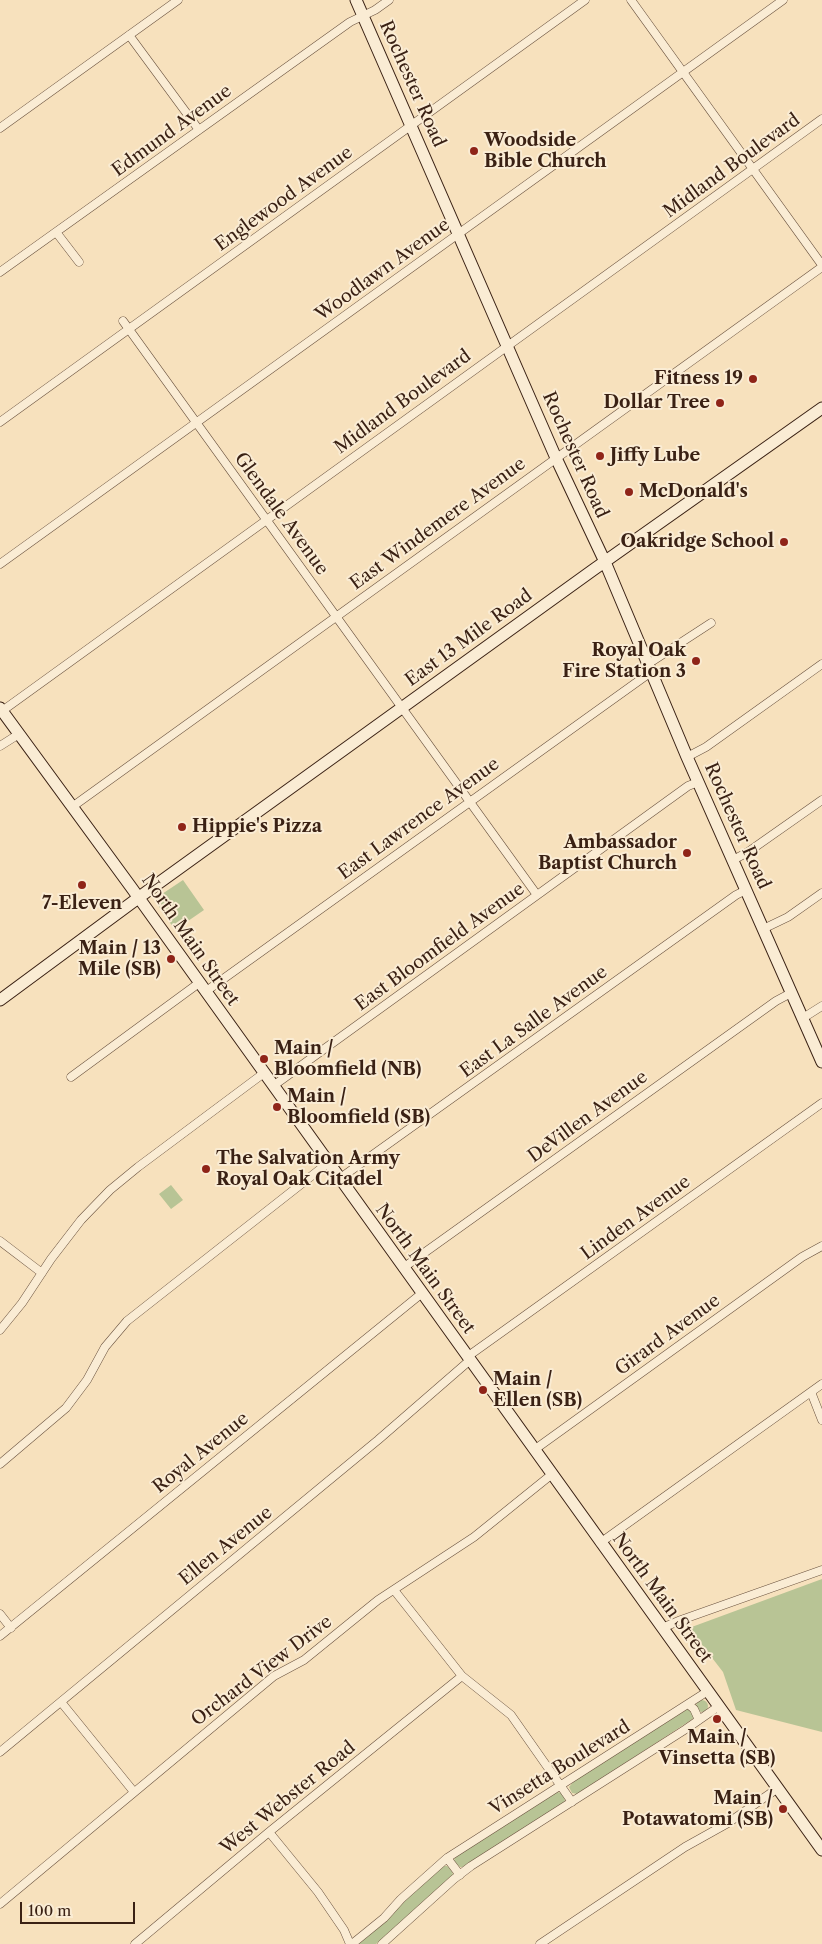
<!DOCTYPE html>
<style>
body{margin:0}
#map{position:relative;width:822px;height:1944px;overflow:hidden;background:#f7e1bd;font-family:"Libre Caslon Text",serif}
canvas{display:block}
.scale{position:absolute;left:20px;top:1902px;width:115px;height:22px;box-sizing:border-box;border:2px solid #3a2114;border-top:0;padding-left:6px;font-size:15px;line-height:18px;white-space:nowrap;color:#3a2114;-webkit-text-stroke:4px #faecd4;paint-order:stroke}
</style>
<div id="map">
<canvas width="822" height="1944"></canvas>
<div class="scale">100 m</div>
</div>
<script>
const c = document.querySelector('canvas').getContext('2d');
c.lineJoin = 'round';
function paint(path, color) {
  c.fillStyle = color;
  c.fill(path, 'evenodd');
}
function toPath(rows) {
  const path = new Path2D();
  for (const r of rows) {
    if (r.length === 3) {
      path.moveTo(r[0] + r[2], r[1]);
      path.arc(r[0], r[1], r[2], 0, 2 * Math.PI);
      continue;
    }
    path.moveTo(r[0], r[1]);
    for (let i = 2; i < r.length; i += 2) path.lineTo(r[i], r[i + 1]);
  }
  return path;
}
function trace(path, color, width, dash) {
  c.strokeStyle = color;
  c.lineWidth = width;
  c.lineCap = dash ? 'butt' : 'round';
  c.setLineDash(dash || []);
  c.stroke(path);
}
function write(font, color, halo, rows, align = 'center') {
  c.font = font + ' "Libre Caslon Text",serif';
  c.lineWidth = 4;
  c.setLineDash([]);
  c.textBaseline = 'middle';
  c.strokeStyle = halo;
  c.fillStyle = color;
  for (const [text, x, y, turn = 0] of rows) {
    c.save();
    c.translate(x, y);
    c.rotate((+turn || 0) * Math.PI / 180);
    c.textAlign = isNaN(turn) ? turn : align;
    if (halo) c.strokeText(text, 0, 0);
    c.fillText(text, 0, 0);
    c.restore();
  }
}
const green = toPath([
 [183,880,204,910,175,930,159,907,157,901,162,894],
 [171,1185,183,1200,171,1209,159,1194],
 [822,1579,822,1732,736,1710,723,1672,689,1628],
 [702,1706,6],
 [687,1709,691,1709,695,1717,691,1720,578,1794,572,1793,569,1787,574,1781],
 [557,1792,562,1793,564,1796,565,1801,562,1804,463,1867,460,1867,454,1861,455,1857],
 [442,1866,447,1866,452,1870,453,1875,451,1878,376,1944,358,1944]
]);
const street = toPath([
 [631,0,822,265],
 [129,35,199,130],
 [0,128,178,0],
 [56,232,79,262],
 [0,272,350,22,375,10,389,0],
 [123,321,537,895],
 [0,422,585,0],
 [0,564,783,0],
 [648,664,711,623],
 [2,711,822,119],
 [0,746,19,734],
 [687,757,706,747,822,664],
 [72,807,822,267],
 [733,860,748,852,822,800],
 [763,929,788,917,822,893],
 [205,992,651,672],
 [803,1018,822,1006],
 [71,1077,199,983],
 [273,1086,688,786,698,782],
 [339,1179,736,895,746,890],
 [0,1241,42,1273],
 [403,1268,776,1001,791,993],
 [0,1330,22,1303,51,1259,81,1220,110,1190,138,1167,264,1073],
 [467,1357,822,1103],
 [811,1392,822,1420],
 [534,1450,802,1257,822,1246],
 [0,1464,66,1408,87,1380,105,1347,127,1321,328,1163],
 [600,1543,822,1384],
 [394,1590,462,1676,511,1715,572,1802],
 [0,1614,11,1628],
 [662,1628,681,1620,822,1570],
 [0,1636,421,1294],
 [61,1702,134,1792],
 [688,1704,694,1709,699,1720],
 [0,1752,378,1440,469,1361],
 [269,1832,318,1892,344,1930,350,1944],
 [447,1858,460,1875],
 [0,1904,274,1676,304,1660,378,1600,474,1537,551,1475],
 [135,1944,269,1832,462,1676],
 [352,1944,384,1918,401,1899,447,1858,708,1691],
 [382,1944,454,1879,471,1866,686,1729,719,1706],
 [540,1944,685,1847,728,1823,778,1788]
]);
const secondary = toPath([
 [356,0,556,458,605,562,687,757,822,1062],
 [0,708,131,887,822,1850],
 [0,1000,149,890,593,570,822,408]
]);
const markers = [
 [474,151,5,"#8f2418"],
 [753,379,5,"#8f2418"],
 [720,403,5,"#8f2418"],
 [600,456,5,"#8f2418"],
 [629,492,5,"#8f2418"],
 [784,542,5,"#8f2418"],
 [696,661,5,"#8f2418"],
 [182,827,5,"#8f2418"],
 [687,853,5,"#8f2418"],
 [82,885,5,"#8f2418"],
 [171,959,5,"#8f2418"],
 [264,1059,5,"#8f2418"],
 [277,1107,5,"#8f2418"],
 [206,1169,5,"#8f2418"],
 [483,1390,5,"#8f2418"],
 [717,1719,5,"#8f2418"],
 [783,1809,5,"#8f2418"]
];
const streetNames = [
 ["Rochester Road",412,84,66],
 ["Edmund Avenue",172,131,-36],
 ["Midland Boulevard",732,166,-36],
 ["Englewood Avenue",284,199,-36],
 ["Woodlawn Avenue",383,270,-36],
 ["Midland Boulevard",403,402,-36],
 ["Rochester Road",575,455,66],
 ["Glendale Avenue",281,514,54],
 ["East Windemere Avenue",438,524,-36],
 ["East 13 Mile Road",469,638,-36],
 ["East Lawrence Avenue",419,819,-36],
 ["Rochester Road",737,826,66],
 ["North Main Street",190,940,55],
 ["East Bloomfield Avenue",440,947,-36],
 ["East La Salle Avenue",534,1022,-36],
 ["DeVillen Avenue",588,1117,-36],
 ["Linden Avenue",636,1218,-36],
 ["North Main Street",425,1269,54],
 ["Girard Avenue",668,1335,-36],
 ["Royal Avenue",201,1453,-39],
 ["Ellen Avenue",226,1546,-39],
 ["North Main Street",662,1598,54],
 ["Orchard View Drive",262,1671,-37],
 ["Vinsetta Boulevard",560,1768,-32],
 ["West Webster Road",288,1798,-39]
];
const poiNames = [
 ["Woodside",484,141],
 ["Bible Church",484,162],
 ["Fitness 19",743,379,"right"],
 ["Dollar Tree",710,403,"right"],
 ["Jiffy Lube",610,456],
 ["McDonald's",639,492],
 ["Oakridge School",774,542,"right"],
 ["Royal Oak",686,651,"right"],
 ["Fire Station 3",686,672,"right"],
 ["Hippie's Pizza",192,827],
 ["Ambassador",677,843,"right"],
 ["Baptist Church",677,864,"right"],
 ["7-Eleven",82,904,"center"],
 ["Main / 13",161,949,"right"],
 ["Mile (SB)",161,970,"right"],
 ["Main /",274,1049],
 ["Bloomfield (NB)",274,1070],
 ["Main /",287,1097],
 ["Bloomfield (SB)",287,1118],
 ["The Salvation Army",216,1159],
 ["Royal Oak Citadel",216,1180],
 ["Main /",493,1380],
 ["Ellen (SB)",493,1401],
 ["Main /",717,1738,"center"],
 ["Vinsetta (SB)",717,1759,"center"],
 ["Main /",773,1799,"right"],
 ["Potawatomi (SB)",773,1820,"right"]
];
paint(green, '#b8c495');
trace(street, '#69513e', 9);
trace(secondary, '#3a2114', 13);
trace(street, '#faecd4', 8);
trace(secondary, '#faecd4', 11);
for (const [x, y, r, color] of markers) {
  const dot = new Path2D();
  dot.arc(x, y, r, 0, 2 * Math.PI);
  c.fillStyle = color;
  c.fill(dot);
  trace(dot, '#faecd4', 2);
}
write('18px', '#3a2114', '#faecd4', streetNames);
write('bold 18px', '#3a2114', '#faecd4', poiNames, 'left');
</script>
